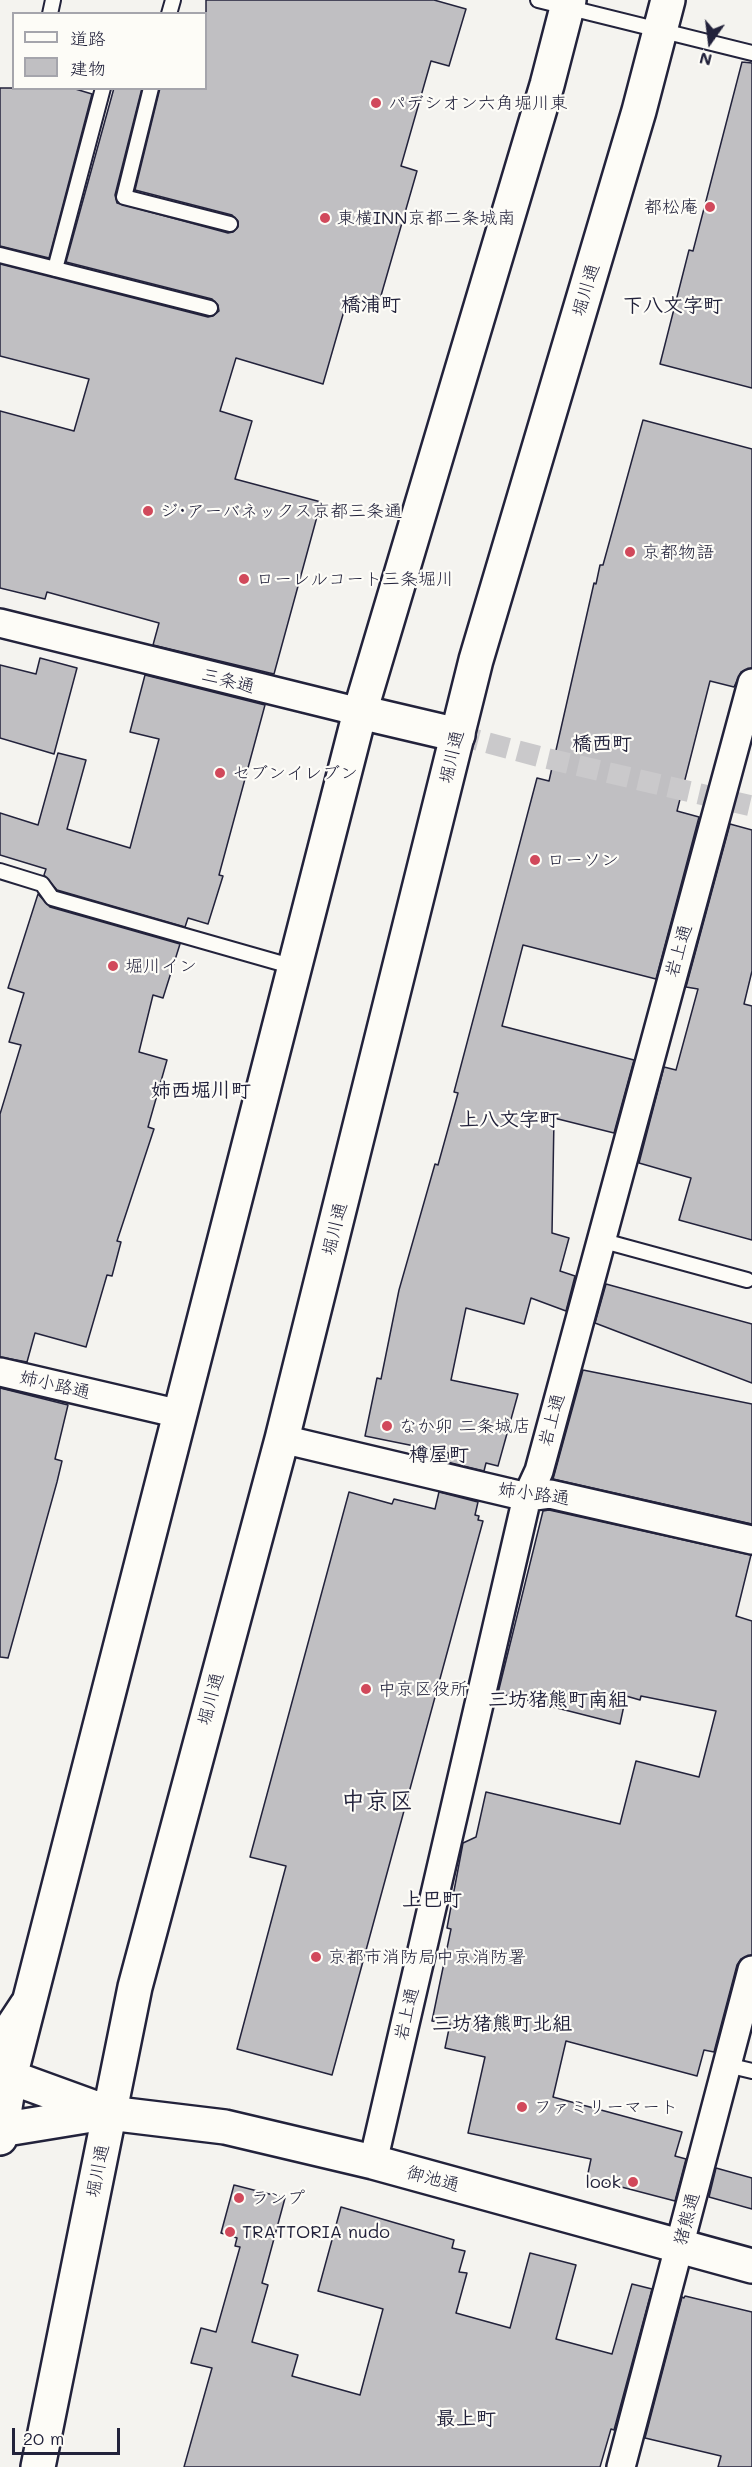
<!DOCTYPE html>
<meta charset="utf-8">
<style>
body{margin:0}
#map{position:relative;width:752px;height:2467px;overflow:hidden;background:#f4f3ef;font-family:Mali,"Klee One",sans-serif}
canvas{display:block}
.legend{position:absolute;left:12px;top:12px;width:195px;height:78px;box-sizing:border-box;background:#fdfcf7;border:2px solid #a5a5ac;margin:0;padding:8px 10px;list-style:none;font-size:18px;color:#22223b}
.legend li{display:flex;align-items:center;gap:12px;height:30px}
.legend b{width:30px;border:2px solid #a5a5ac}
.north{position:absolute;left:680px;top:12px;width:60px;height:60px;-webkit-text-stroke:4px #fdfcf7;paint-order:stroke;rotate:194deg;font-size:16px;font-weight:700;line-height:24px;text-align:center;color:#22223b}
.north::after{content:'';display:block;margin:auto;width:21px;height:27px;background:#22223b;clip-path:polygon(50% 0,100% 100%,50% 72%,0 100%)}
.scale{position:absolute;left:12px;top:2428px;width:108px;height:27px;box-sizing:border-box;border:3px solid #22223b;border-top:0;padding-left:8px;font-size:18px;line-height:21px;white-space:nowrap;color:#22223b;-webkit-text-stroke:4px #fdfcf7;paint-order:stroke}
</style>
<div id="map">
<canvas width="752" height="2467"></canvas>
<ul class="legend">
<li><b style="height:8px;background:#fdfcf7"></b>道路</li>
<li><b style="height:16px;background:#c0bfc2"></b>建物</li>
</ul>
<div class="north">N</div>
<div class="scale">20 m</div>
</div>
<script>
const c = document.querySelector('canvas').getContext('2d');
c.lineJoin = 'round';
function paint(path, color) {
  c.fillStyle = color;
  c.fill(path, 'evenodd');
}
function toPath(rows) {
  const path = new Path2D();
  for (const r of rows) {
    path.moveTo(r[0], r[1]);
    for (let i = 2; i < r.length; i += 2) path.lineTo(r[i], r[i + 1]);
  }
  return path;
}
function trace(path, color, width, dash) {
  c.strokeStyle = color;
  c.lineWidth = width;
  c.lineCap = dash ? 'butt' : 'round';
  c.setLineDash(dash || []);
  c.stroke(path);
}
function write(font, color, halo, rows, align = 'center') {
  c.font = font + ' Mali,"Klee One",sans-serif';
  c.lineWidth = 4.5;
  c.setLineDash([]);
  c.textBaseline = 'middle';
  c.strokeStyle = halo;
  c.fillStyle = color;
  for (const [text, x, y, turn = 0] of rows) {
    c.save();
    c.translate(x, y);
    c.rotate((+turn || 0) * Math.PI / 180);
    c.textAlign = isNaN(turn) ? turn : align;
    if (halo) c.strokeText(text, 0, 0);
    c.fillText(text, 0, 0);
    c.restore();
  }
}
const building = toPath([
 [206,0,434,0,466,9,449,66,431,61,401,166,417,171,378,306,348,297,323,384,236,358,220,411,252,421,235,479,321,502,274,674,153,645,159,623,47,592,45,599,0,588,0,411,74,431,89,379,0,356,0,264,208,317,213,316,219,311,218,305,212,299,66,262,114,88,142,88,115,195,117,203,228,233,233,232,238,227,238,221,232,215,135,190,160,88,206,88,206,0],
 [742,62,752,63,752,388,660,364,689,250,693,251,742,62],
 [0,88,72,88,92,94,49,258,0,246,0,88],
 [643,420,752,449,752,668,741,672,734,687,710,681,677,811,699,817,656,979,523,945,502,1026,634,1060,614,1133,554,1118,552,1233,569,1238,560,1271,575,1276,566,1311,531,1298,524,1324,466,1308,451,1380,518,1394,498,1466,486,1463,484,1471,447,1462,449,1453,365,1436,377,1378,381,1379,399,1290,435,1164,438,1165,458,1093,454,1092,537,778,549,781,594,583,596,584,600,565,603,565,643,420],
 [40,658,77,668,54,754,0,738,0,665,36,674,40,658],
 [145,675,265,705,219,875,223,876,208,924,188,918,185,927,57,890,44,875,46,869,0,855,0,813,38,825,58,753,86,760,67,829,130,848,159,739,130,732,145,675],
 [730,824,752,830,752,971,744,1004,752,1006,752,1240,679,1220,691,1178,639,1163,664,1067,676,1070,698,989,686,987,730,824],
 [38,894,50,907,180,944,163,998,153,995,139,1052,167,1060,148,1127,154,1129,117,1241,121,1242,112,1276,107,1275,86,1347,35,1333,27,1362,0,1357,0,1114,21,1045,9,1042,24,993,8,988,38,894],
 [606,1284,752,1324,752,1383,595,1323,606,1284],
 [583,1370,752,1404,752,1524,553,1479,583,1370],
 [0,1388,68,1405,55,1459,62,1461,57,1482,8,1658,0,1657,0,1388],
 [349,1492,392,1504,394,1499,435,1509,439,1492,478,1502,475,1515,479,1516,478,1520,483,1521,332,2075,237,2049,286,1866,250,1857,349,1492],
 [549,1510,751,1555,736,1616,752,1621,752,1955,741,1959,737,1965,714,2052,704,2050,697,2076,566,2041,553,2097,682,2132,675,2156,686,2159,675,2201,587,2178,591,2159,468,2133,485,2057,445,2048,450,2024,432,2021,451,1929,447,1928,463,1843,476,1837,486,1792,620,1824,636,1761,699,1777,716,1711,641,1696,640,1700,626,1696,620,1724,498,1693,543,1511,549,1510],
 [716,2168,752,2178,752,2209,709,2197,716,2168],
 [234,2185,285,2198,262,2283,268,2285,252,2342,298,2355,292,2376,360,2395,383,2309,318,2291,341,2207,454,2240,452,2248,465,2251,459,2272,467,2273,456,2313,510,2328,530,2253,576,2265,556,2339,612,2354,632,2284,652,2289,614,2430,611,2429,600,2467,184,2467,212,2368,191,2363,201,2328,216,2332,240,2247,235,2246,237,2238,221,2233,234,2185],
 [685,2296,752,2312,752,2467,718,2467,721,2456,645,2438,682,2297,684,2298,685,2296]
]);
const pedestrianTunnel = toPath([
 [458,735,541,757,752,806]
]);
const service = toPath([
 [538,0,752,53],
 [50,14,53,0],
 [169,14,173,0],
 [151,88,124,197,230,224],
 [0,255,210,308],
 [55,269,103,88],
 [0,871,42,884,52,898,294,967],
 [600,1240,747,1280],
 [727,2065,752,2071]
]);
const minor = toPath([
 [0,623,360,712],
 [0,1372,180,1414],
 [282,1439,527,1497,550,1494,752,1540],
 [0,2040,24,2004],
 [373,2162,527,1497,539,1471,752,683],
 [621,2467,752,1970]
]);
const tertiary = toPath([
 [360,712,458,735],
 [109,2113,225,2127,373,2162,752,2266]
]);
const primary = toPath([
 [0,2076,10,2077,109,2113],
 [0,2130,104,2113],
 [0,2138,10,2077,360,712,547,85,569,0],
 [38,2467,135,1987,282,1439,476,660,639,111,668,0]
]);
const markers = [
 [376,103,6,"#d1495b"],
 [710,207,6,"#d1495b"],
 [325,218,6,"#d1495b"],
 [148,511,6,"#d1495b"],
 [630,552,6,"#d1495b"],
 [244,579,6,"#d1495b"],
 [220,773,6,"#d1495b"],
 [535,860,6,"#d1495b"],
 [113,966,6,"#d1495b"],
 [387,1426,6,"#d1495b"],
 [366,1689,6,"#d1495b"],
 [316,1957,6,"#d1495b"],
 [522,2107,6,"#d1495b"],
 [633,2182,6,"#d1495b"],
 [239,2198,6,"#d1495b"],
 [230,2232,6,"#d1495b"]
];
const poiNames = [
 ["パデシオン六角堀川東",388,103],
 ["都松庵",698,207,"right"],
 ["東横INN京都二条城南",337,218],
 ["ジ･アーバネックス京都三条通",160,511],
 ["京都物語",642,552],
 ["ローレルコート三条堀川",256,579],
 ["セブンイレブン",232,773],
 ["ローソン",547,860],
 ["堀川イン",125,966],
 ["なか卯 二条城店",399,1426],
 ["中京区役所",378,1689],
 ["京都市消防局中京消防署",328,1957],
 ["ファミリーマート",534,2107],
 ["look",621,2182,"right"],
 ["ランプ",251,2198],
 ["TRATTORIA nudo",242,2232]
];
const streetNames = [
 ["堀川通",586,290,-73],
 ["三条通",228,681,14],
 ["堀川通",452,757,-77],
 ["岩上通",679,951,-74],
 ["堀川通",335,1229,-76],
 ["姉小路通",55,1385,13],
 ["岩上通",552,1420,-75],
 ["姉小路通",534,1494,8],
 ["堀川通",211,1699,-75],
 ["岩上通",407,2014,-77],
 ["堀川通",98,2171,-79],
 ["御池通",433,2179,15],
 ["猪熊通",687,2219,-75]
];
const neighbourhoodNames = [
 ["橋浦町",371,305],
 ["下八文字町",673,306],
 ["橋西町",602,744],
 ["姉西堀川町",201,1091],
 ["上八文字町",509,1120],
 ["樽屋町",439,1455],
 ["三坊猪熊町南組",558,1700],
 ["上巴町",432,1900],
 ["三坊猪熊町北組",502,2024],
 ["最上町",466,2419]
];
const districtNames = [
 ["中京区",377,1802]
];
paint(building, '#c0bfc2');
trace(building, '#22223b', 1.5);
trace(pedestrianTunnel, '#cac9cb', 21, [21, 10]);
trace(service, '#22223b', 18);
trace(minor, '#22223b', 32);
trace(tertiary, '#22223b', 38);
trace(primary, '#22223b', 38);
trace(service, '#fdfcf7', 14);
trace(minor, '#fdfcf7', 27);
trace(tertiary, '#fdfcf7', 33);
trace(primary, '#fdfcf7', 33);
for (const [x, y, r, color] of markers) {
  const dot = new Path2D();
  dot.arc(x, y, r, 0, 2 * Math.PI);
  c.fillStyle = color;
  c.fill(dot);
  trace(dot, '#fdfcf7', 2);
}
write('18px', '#22223b', '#fdfcf7', poiNames, 'left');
write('18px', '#22223b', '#fdfcf7', streetNames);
write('bold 20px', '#22223b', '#fdfcf7', neighbourhoodNames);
write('bold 24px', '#22223b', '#fdfcf7', districtNames);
</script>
